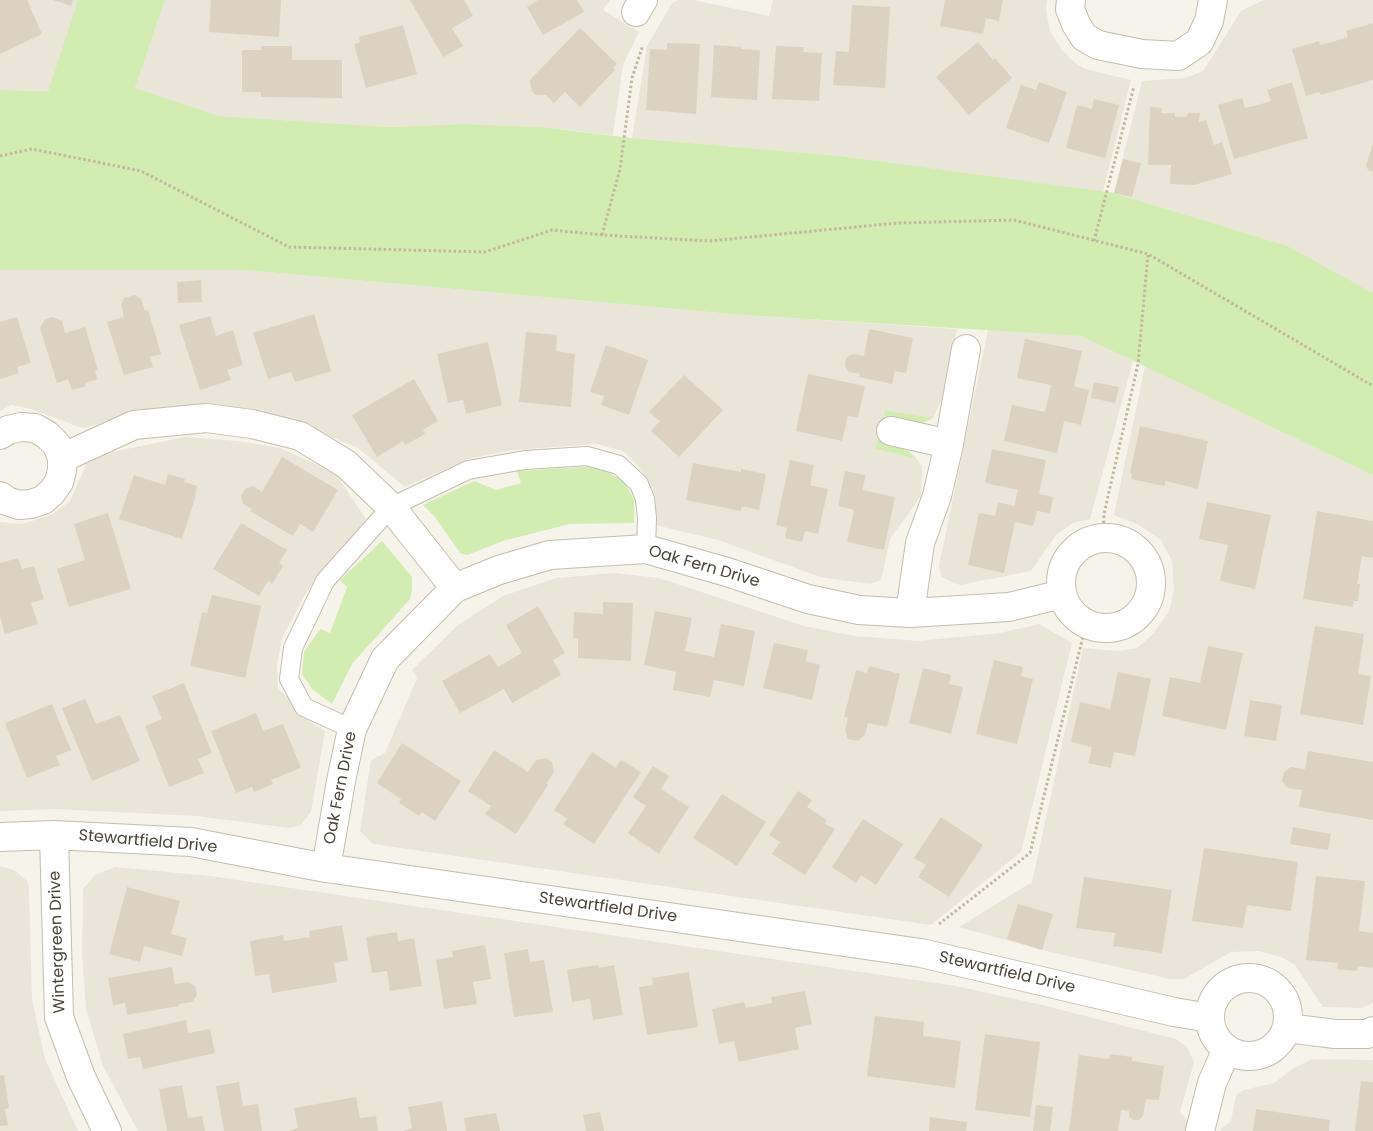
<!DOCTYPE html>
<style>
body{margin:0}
canvas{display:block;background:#f6f3eb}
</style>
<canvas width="1373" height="1131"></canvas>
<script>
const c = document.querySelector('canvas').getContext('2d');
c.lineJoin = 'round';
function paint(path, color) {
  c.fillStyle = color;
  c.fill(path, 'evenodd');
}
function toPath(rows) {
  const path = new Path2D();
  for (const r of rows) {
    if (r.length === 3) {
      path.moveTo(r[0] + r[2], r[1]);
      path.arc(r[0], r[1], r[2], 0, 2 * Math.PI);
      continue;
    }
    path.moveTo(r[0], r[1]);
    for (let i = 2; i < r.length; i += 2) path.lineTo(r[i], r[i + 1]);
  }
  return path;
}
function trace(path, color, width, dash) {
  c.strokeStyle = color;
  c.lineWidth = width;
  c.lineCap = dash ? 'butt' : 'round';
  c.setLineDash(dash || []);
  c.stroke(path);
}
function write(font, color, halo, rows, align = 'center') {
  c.font = font + ' Poppins,sans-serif';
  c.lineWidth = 4;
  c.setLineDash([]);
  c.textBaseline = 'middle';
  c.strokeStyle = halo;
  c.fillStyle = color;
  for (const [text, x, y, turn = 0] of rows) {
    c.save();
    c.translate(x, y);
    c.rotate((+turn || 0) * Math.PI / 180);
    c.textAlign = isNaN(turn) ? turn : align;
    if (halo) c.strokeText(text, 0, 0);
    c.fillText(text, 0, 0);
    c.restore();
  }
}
const residential = toPath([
 [0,0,78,0,48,91,0,90],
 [165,0,610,0,603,10,639,32,623,65,613,135,540,127,464,124,390,127,219,116,135,88],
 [678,0,694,0,769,16,773,0,1047,0,1046,10,1050,31,1062,50,1074,62,1085,69,1131,80,1103,192,841,156,632,138,647,46,672,3],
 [1264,0,1373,0,1373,293,1288,246,1114,193,1142,81,1185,78,1203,71,1241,11],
 [0,270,245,270,743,315,957,329,942,399,933,418,885,410,875,449,917,459,922,467,921,496,890,539,881,580,870,584,820,577,718,540,655,525,656,511,653,488,638,466,623,451,596,444,512,450,468,459,405,487,358,448,289,419,251,409,207,405,166,407,83,428,74,425,31,409,11,405,0,411],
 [988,330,1082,336,1133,361,1090,519,1073,523,1056,535,1031,571,960,585,950,581,941,576,939,566],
 [1145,366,1373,475,1373,1003,1362,1008,1323,1007,1295,965,1281,957,1259,951,1231,952,1184,979,1170,979,1042,950,959,927,1032,882,1083,648,1119,651,1137,648,1154,633,1169,611,1174,589,1172,561,1161,540,1139,525,1114,515],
 [184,437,238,441,280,448,335,473,366,519,306,593,282,638,277,665,278,688,306,719,325,731,311,812,301,825,290,828,196,816,55,809,0,811,0,522,23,524,53,514,70,501,87,463,107,453],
 [615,573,659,578,804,626,855,636,918,641,1000,633,1039,624,1072,643,1021,852,931,925,373,844,360,831,371,760,385,753,417,678,412,670,458,625,503,596,556,578],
 [0,866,14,870,27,881,29,887,32,1000,45,1059,78,1131,0,1131],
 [115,867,210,876,956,986,1038,1004,1176,1039,1187,1047,1194,1062,1180,1112,1188,1121,1186,1131,138,1131,103,1066,86,1009,82,954,83,889,95,875],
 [1312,1059,1373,1060,1373,1131,1221,1131,1222,1128,1231,1121,1236,1095,1244,1090,1274,1083,1294,1068]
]);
const green = toPath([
 [78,0,165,0,135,88,219,116,390,127,464,124,540,127,632,138,841,156,1114,193,1288,246,1373,293,1373,475,1081,336,743,315,245,270,0,270,0,90,48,91],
 [885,410,933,418,923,423,890,418,884,443,907,450,917,459,875,449],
 [599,466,624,482,634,499,634,523,569,524,503,541,467,555,460,553,435,517,423,505,474,481,496,490,521,483,517,471],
 [382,541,412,577,412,590,410,599,352,664,332,704,312,689,302,674,304,652,320,629,330,633,347,587,340,580]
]);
const building = toPath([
 [0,0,27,0,42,34,0,54],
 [53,0,73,0,71,6],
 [211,0,281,0,279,37,209,32],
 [410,0,464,0,473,16,452,28,463,46,443,57],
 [538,0,577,0,584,12,543,35,527,7],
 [945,0,1003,0,999,21,986,18,983,34,940,26],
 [852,5,890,7,885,88,833,85,836,51,849,52],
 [1373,23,1373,80,1321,95,1319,92,1306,96,1292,49,1319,41,1320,45,1335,41,1348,37,1346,31],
 [403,25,417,74,366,88,354,44,360,42,359,37],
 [580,28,617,64,613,68,615,70,580,107,565,92,554,103,546,95,535,95,531,90,530,80],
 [978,42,993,60,995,58,1012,78,969,115,936,77],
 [667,43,700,44,696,114,646,110,650,49,667,50],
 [714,45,741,47,741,49,760,50,757,100,711,97],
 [261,46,292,46,292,60,342,60,342,98,261,97,261,92,242,92,242,50,261,50],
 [776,46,804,47,803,52,822,53,819,101,772,99],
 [1039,82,1067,92,1049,143,1006,128,1021,85,1036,90],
 [1292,82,1308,138,1234,159,1218,105,1242,98,1245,108,1258,105,1271,101,1267,90],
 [1094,99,1119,105,1105,158,1066,148,1077,105,1092,109],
 [1150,107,1162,108,1161,113,1175,113,1175,117,1187,117,1188,113,1200,113,1199,122,1206,120,1214,145,1222,142,1232,174,1194,185,1170,184,1171,165,1148,165],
 [1373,144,1373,172,1368,170,1366,165],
 [1123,159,1141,163,1132,197,1114,193],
 [201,280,202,302,178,303,177,282],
 [135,295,141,299,145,311,148,310,161,354,150,357,153,367,124,375,107,322,124,317,121,305,124,298],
 [314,314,331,371,295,382,291,372,268,379,253,333],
 [210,316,216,336,233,330,243,365,227,370,231,380,200,390,179,325],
 [17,317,31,363,17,367,19,373,0,379,0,322],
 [53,317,62,321,65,333,85,327,98,370,95,371,98,379,85,383,86,386,72,390,68,379,57,383,40,328,45,319],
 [869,329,913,338,906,373,895,371,892,384,859,377,860,374,849,372,845,366,846,358,853,354,864,356],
 [526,332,557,335,556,351,575,354,571,407,519,402],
 [1025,339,1082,351,1074,386,1089,390,1081,425,1064,421,1057,453,1004,441,1012,405,1045,412,1048,399,1051,385,1017,378],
 [488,342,502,405,466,414,463,400,448,403,437,354],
 [606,345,648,360,629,415,601,405,604,396,590,392],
 [808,374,865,386,858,418,848,416,842,441,796,431],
 [684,375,723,410,679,457,651,431,660,421,649,412],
 [414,379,438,421,423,430,425,434,405,445,403,441,377,457,352,415],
 [1094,382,1119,387,1115,403,1091,398],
 [1140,426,1208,441,1198,489,1166,481,1164,486,1131,479,1132,474,1130,473],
 [992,449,1046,460,1039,494,1053,497,1050,513,1037,511,1033,526,1015,522,1004,573,968,565,979,513,995,516,998,502,1014,506,1018,490,985,483],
 [282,457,338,490,313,532,300,524,293,536,250,511,252,509,243,504,241,496,245,489,253,486,262,492],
 [790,460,814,465,810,485,828,489,818,534,805,531,802,542,785,538,787,528,776,525],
 [693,463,741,472,741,469,766,474,759,510,742,506,741,511,686,500],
 [845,471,866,475,862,490,895,497,884,550,847,542,854,510,838,506],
 [168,474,185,479,184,482,197,486,195,495,196,495,182,539,119,519,134,475,165,485],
 [1207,502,1271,515,1255,589,1220,581,1228,545,1199,539],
 [1317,511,1373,521,1373,558,1362,556,1357,584,1360,584,1358,601,1354,601,1353,607,1303,599],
 [108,513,131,589,69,607,57,569,85,560,74,524],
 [241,523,287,550,279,563,283,566,272,584,268,581,259,596,213,569],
 [18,558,22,569,34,566,44,599,31,603,38,624,5,634,0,617,0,563],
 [212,595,261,606,245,678,190,666,202,612,207,613],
 [603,602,633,603,631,661,578,658,578,639,573,638,574,612,603,614],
 [538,606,565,653,553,660,561,675,512,703,504,689,460,713,442,681,490,654,498,667,522,653,506,625],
 [655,611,692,618,685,651,714,657,721,624,755,631,744,686,714,680,710,697,673,690,676,672,644,665],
 [1315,626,1364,634,1358,674,1371,676,1363,725,1300,714],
 [774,643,808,650,806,661,820,665,812,700,763,688],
 [1208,646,1243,653,1226,730,1162,716,1170,677,1200,683],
 [994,660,1023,667,1021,676,1033,679,1017,744,976,734],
 [869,666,900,674,887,727,868,723,865,735,858,741,848,739,845,730,848,718,844,717,856,670,867,673],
 [923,668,951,675,949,684,963,687,951,734,909,723],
 [1118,672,1151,679,1135,756,1114,752,1111,768,1088,763,1092,747,1071,742,1080,702,1110,709],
 [184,683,212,753,198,759,204,773,169,787,145,726,162,719,152,696],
 [85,699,96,724,120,715,140,761,92,781,62,708],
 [1250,700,1282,705,1276,741,1244,736],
 [52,704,71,750,56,756,60,765,27,778,5,723],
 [256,713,263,731,283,724,301,768,271,780,273,784,254,792,252,787,236,793,211,731],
 [402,743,461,781,435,821,422,812,419,816,399,803,401,799,377,783],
 [494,750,528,772,536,760,546,758,552,762,554,772,546,784,548,785,516,834,485,814,491,806,468,791],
 [1308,751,1373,762,1373,820,1299,807,1302,790,1288,788,1282,781,1284,772,1291,767,1305,769],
 [592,752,616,768,621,760,641,772,594,844,563,824,567,819,554,810],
 [653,766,669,776,661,789,689,807,659,854,628,833,646,806,633,797],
 [798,791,812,800,807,807,827,820,825,824,835,829,805,875,772,854,780,842,769,835],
 [722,794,766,822,737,866,693,838],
 [941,817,983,845,949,897,918,877,926,865,914,858],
 [863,819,903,844,876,885,861,875,856,883,832,867],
 [1293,827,1331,834,1328,850,1290,844],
 [1204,848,1298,862,1291,911,1247,905,1243,928,1192,921],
 [1316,876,1365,881,1359,931,1373,933,1373,968,1358,966,1357,971,1337,969,1338,963,1306,960],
 [1084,877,1172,890,1162,953,1113,946,1115,933,1076,928],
 [127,887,180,901,171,934,187,938,182,956,144,946,140,962,109,954],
 [1018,904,1053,914,1042,950,1007,939],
 [342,925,348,960,334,963,337,982,272,993,269,974,255,976,250,941,283,935,284,941,310,937,309,931],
 [397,932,398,941,414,938,422,986,390,991,387,971,372,973,366,937],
 [485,945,491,979,473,982,477,1004,444,1009,436,960,453,957,452,951],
 [528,949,530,962,544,960,553,1012,514,1017,504,953],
 [598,965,599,968,614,965,623,1015,593,1020,590,999,572,1002,567,970],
 [172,967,175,984,188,982,195,986,197,995,192,1002,179,1004,179,1006,127,1015,125,1003,113,1005,108,978],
 [689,972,698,1027,647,1035,639,987,653,985,652,978],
 [805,991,812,1024,795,1028,799,1049,739,1062,734,1041,719,1044,712,1009,744,1002,746,1008,772,1003,771,997],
 [875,1016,924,1022,923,1036,961,1041,955,1088,867,1076],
 [186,1020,188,1033,210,1029,215,1053,143,1069,140,1057,128,1059,123,1034],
 [985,1034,1040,1042,1030,1117,975,1110],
 [1110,1054,1132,1057,1132,1061,1164,1066,1159,1100,1146,1099,1143,1116,1139,1120,1133,1120,1129,1117,1129,1111,1121,1110,1118,1131,1069,1131,1079,1055,1109,1059],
 [4,1075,9,1108,5,1109,8,1125,0,1126,0,1076],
 [1361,1081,1373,1082,1373,1131,1355,1131],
 [239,1082,243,1106,258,1104,262,1131,224,1131,216,1086],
 [182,1085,188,1118,202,1116,205,1131,167,1131,159,1089],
 [356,1097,360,1118,376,1116,378,1131,288,1131,298,1128,294,1108],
 [442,1101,447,1131,403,1131,412,1128,408,1107],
 [1036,1105,1053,1107,1050,1131,1033,1131],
 [1256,1109,1330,1120,1329,1131,1253,1131],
 [600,1112,604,1131,586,1131,583,1115],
 [496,1113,500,1131,466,1131,464,1118],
 [930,1117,967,1122,966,1131,929,1131]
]);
const path = toPath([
 [0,156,32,149,141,171,289,247,485,252,552,230,602,235,709,241,898,223,1014,220,1148,254,1373,386],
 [602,235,620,169,632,78,643,45],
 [1094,241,1134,86],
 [1103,538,1104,514,1138,364,1148,254],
 [939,924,1030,853,1086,624]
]);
const service = toPath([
 [352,729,304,707,289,679,293,648,325,581,391,507,468,470,525,460,587,456,619,465,639,484,645,499,647,518,646,549]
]);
const minor = toPath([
 [1071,0,1070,9,1076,24,1084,37,1098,45,1142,54,1178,56,1199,42,1209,21,1213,0],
 [636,12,643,0],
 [891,431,949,444],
 [0,435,8,430,21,427,35,428,47,435,57,445,62,458,62,470,59,482,52,492,43,500,31,504,19,505,7,501,0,496],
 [62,458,134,425,206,418,252,424,300,436,346,464,391,507,455,588],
 [1106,583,45],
 [910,613,920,543,937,496,949,444,966,349],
 [54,835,59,1017,81,1077,107,1131],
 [0,837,54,835,191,842,326,868,921,953,1174,1012,1210,1018],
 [326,868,341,781,352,729,385,659,455,588,499,570,550,555,646,549,727,572,808,599,859,610,910,613,1009,607,1062,594],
 [1249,1017,39],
 [1287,1028,1335,1034,1367,1034,1373,1031],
 [1200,1131,1212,1083,1227,1049]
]);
const streetNames = [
 ["Oak Fern Drive",704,567,16],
 ["Oak Fern Drive",341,788,-79],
 ["Stewartfield Drive",148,842,5],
 ["Stewartfield Drive",608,908,8],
 ["Wintergreen Drive",58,942,-92],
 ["Stewartfield Drive",1007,973,13]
];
paint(residential, '#eae5d9');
paint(green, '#d2ecb2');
paint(building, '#dcd2c2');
trace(service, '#c5beaf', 20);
trace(minor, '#c5beaf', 30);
trace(path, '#c5b79d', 3, [2.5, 2.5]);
trace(service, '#fff', 18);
trace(minor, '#fff', 28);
write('16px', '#4b4438', '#fff', streetNames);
</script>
